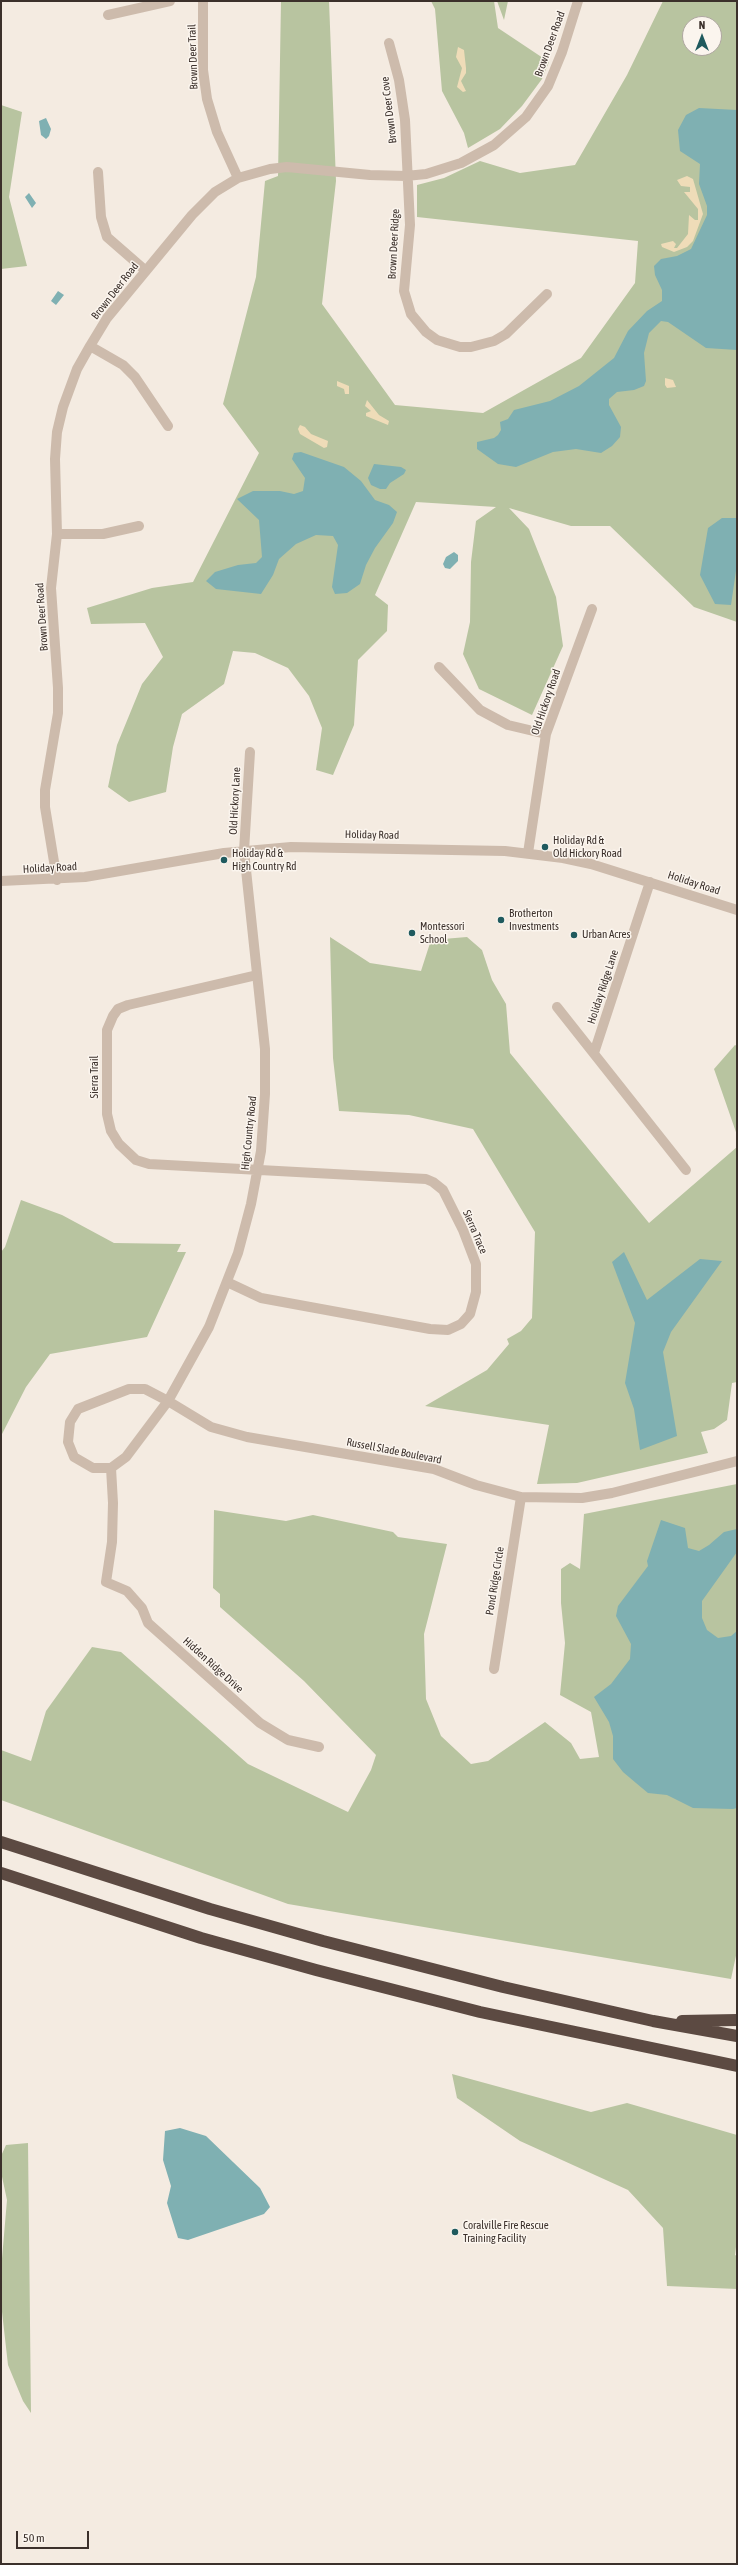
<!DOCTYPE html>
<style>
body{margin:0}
#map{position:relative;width:738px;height:2565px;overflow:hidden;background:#f4ebe1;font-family:"Asap Condensed",sans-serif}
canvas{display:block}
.frame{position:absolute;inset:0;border:2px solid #3b302b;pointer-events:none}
.north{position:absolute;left:682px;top:16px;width:40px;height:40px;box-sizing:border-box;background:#fbf5ee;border:1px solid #aea6a0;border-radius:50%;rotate:0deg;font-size:11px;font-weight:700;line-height:16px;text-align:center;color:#3b302b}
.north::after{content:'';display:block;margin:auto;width:14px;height:18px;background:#1f5a5e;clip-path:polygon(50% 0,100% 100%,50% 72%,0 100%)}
.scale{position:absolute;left:16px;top:2531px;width:73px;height:18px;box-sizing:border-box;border:2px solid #3b302b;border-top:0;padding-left:5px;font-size:12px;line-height:14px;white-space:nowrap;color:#3b302b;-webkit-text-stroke:3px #fbf5ee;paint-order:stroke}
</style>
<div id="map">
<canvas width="738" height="2565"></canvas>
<div class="frame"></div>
<div class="north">N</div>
<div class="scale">50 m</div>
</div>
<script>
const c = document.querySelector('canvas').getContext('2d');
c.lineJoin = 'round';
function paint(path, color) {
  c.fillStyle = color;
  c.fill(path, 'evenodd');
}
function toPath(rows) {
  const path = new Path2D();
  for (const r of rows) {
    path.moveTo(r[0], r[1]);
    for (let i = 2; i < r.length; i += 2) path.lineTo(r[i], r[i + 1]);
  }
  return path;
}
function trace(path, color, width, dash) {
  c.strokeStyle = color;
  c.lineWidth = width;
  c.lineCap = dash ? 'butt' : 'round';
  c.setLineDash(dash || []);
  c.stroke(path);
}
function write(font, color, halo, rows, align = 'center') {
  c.font = font + ' "Asap Condensed",sans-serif';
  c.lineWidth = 3;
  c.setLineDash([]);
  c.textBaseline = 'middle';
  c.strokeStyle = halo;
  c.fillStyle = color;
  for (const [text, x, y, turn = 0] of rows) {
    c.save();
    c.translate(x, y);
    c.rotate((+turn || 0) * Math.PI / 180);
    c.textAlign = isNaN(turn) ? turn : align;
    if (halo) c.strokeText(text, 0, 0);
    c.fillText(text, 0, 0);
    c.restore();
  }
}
const green = toPath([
 [281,1,329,1,336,181,322,304,395,405,483,413,581,358,635,283,638,241,417,217,417,185,444,178,480,161,520,173,575,165,627,75,663,1,737,1,737,622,694,607,610,526,571,526,509,508,529,529,556,597,563,646,532,715,479,689,463,654,470,622,471,562,476,521,496,507,416,502,375,595,388,605,387,631,358,660,354,725,333,775,316,770,322,728,309,696,288,668,255,653,233,651,224,684,182,714,173,747,166,792,129,802,108,787,117,745,142,684,163,657,145,623,91,624,87,608,152,588,193,582,259,453,223,404,256,277,265,181,278,176],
 [690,24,714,24,714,48,690,48],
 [431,1,494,1,498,28,549,62,542,79,522,106,500,129,468,148,464,133,442,91,435,9],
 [497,1,508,1,504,20],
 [1,105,22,112,9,197,27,266,1,269],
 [330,937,370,963,421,971,431,940,467,937,482,950,492,980,506,1004,510,1053,649,1223,737,1147,737,1382,732,1383,727,1420,714,1429,701,1432,708,1453,577,1483,537,1484,549,1425,425,1406,487,1370,509,1344,507,1339,521,1331,532,1318,535,1232,473,1129,409,1115,339,1111,333,1058],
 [735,1045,737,1046,737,1135,714,1069],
 [21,1200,62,1215,114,1243,181,1244,177,1252,186,1252,147,1337,50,1354,26,1387,1,1436,1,1252,5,1247],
 [737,1484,737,1951,731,1979,288,1904,1,1800,1,1750,31,1761,46,1711,92,1647,121,1652,248,1764,348,1812,371,1770,376,1755,304,1681,220,1607,220,1594,213,1588,214,1510,286,1521,313,1515,393,1532,398,1537,447,1544,424,1634,426,1699,441,1736,471,1764,488,1761,545,1722,571,1743,580,1759,599,1757,591,1712,560,1695,565,1643,561,1603,561,1569,570,1563,580,1569,584,1514],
 [452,2074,591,2112,627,2103,737,2135,737,2239,735,2255,737,2256,737,2289,667,2286,663,2228,628,2190,520,2141,457,2098],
 [28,2143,31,2413,23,2401,8,2365,1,2303,1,2270,7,2200,1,2172,1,2156,6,2145]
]);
const sand = toPath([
 [458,47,464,50,466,68,466,73,461,81,466,91,463,92,457,87,462,68,456,57],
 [687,176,693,179,703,214,693,241,687,247,674,252,662,247,661,244,673,241,676,244,674,248,677,248,688,234,689,215,695,220,698,220,698,209,684,192,690,192,690,187,681,186,677,180],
 [665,378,673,380,676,387,667,388,665,385],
 [337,381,349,386,349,394,345,394,344,389,337,386],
 [367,400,379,415,389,421,388,425,366,416,366,413,371,411,365,406],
 [300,425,305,427,311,434,328,441,327,447,324,448,300,434,298,429]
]);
const water = toPath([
 [699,108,737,110,737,350,706,348,668,322,661,321,649,333,644,353,646,381,644,386,634,390,617,392,609,399,609,405,621,427,620,437,612,446,601,453,576,449,553,452,516,467,498,464,477,449,477,442,494,438,498,435,501,430,500,422,508,419,514,410,550,401,579,386,614,358,628,331,647,311,662,301,662,290,655,275,654,266,661,259,677,256,691,249,707,215,707,206,699,184,700,164,680,151,678,130,686,115],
 [46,118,51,129,49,136,46,139,41,135,39,121],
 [29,193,36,203,32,208,25,197],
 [58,291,64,295,56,305,51,301],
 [301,452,344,467,361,481,375,500,389,505,397,512,393,523,375,548,366,565,360,584,347,593,335,594,332,587,338,545,333,536,316,535,296,544,279,559,273,575,261,594,216,589,206,581,215,572,238,565,256,563,262,557,259,520,237,499,253,491,280,491,294,494,303,491,305,478,292,459,294,453],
 [374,464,401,467,406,470,404,474,390,483,386,489,380,489,371,485,368,478],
 [722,518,737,518,737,564,731,605,715,604,700,575,708,528],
 [454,552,458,555,458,561,450,569,445,568,443,564,446,557],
 [624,1252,647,1300,700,1259,722,1261,671,1332,663,1352,677,1436,640,1450,634,1409,625,1383,635,1323,612,1262],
 [661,1520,685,1528,688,1548,699,1551,709,1545,724,1532,737,1529,737,1552,702,1601,702,1618,707,1630,718,1638,731,1636,737,1631,737,1808,733,1809,693,1808,667,1795,648,1793,636,1783,623,1772,613,1759,613,1736,609,1722,594,1697,611,1684,630,1659,631,1644,616,1616,618,1606,648,1566,647,1561],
 [180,2128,206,2136,260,2188,270,2207,264,2214,188,2240,178,2238,167,2203,171,2186,163,2160,165,2131]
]);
const minor = toPath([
 [203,1,203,70,207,99,217,132,238,178],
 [108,15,170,1],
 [389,43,399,80,405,120,410,225,404,291,411,314,426,332,437,340,460,347,471,347,494,341,506,334,547,294],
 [98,172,101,217,107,237,146,271],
 [90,346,123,365,135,377,168,426],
 [57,534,103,534,139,526],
 [439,667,480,710,508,725,546,734],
 [250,752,244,851,265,1049,265,1094,261,1151,251,1204,238,1253,209,1327,168,1401,126,1457,111,1468,93,1468,74,1457,68,1442,70,1422,78,1409,129,1389,145,1389,168,1401,211,1427,247,1437,434,1469,476,1485,521,1497,582,1498,612,1493,737,1461],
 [528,853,546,734,592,609],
 [57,880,45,807,45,790,58,713,58,688,51,588,57,534,55,459,57,432,63,407,77,369,90,346,107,318,192,215,215,192,238,178,270,169,287,167,370,175,406,176,426,174,461,163,494,145,526,117,548,86,562,52,578,1],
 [1,881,85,877,224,853,291,847,505,851,563,858,591,864,737,910],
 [557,1007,686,1170],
 [594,1053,650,882],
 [227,1282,261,1298,430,1329,448,1330,461,1324,470,1314,476,1292,476,1264,463,1230,443,1190,433,1182,426,1179,149,1164,136,1160,119,1144,111,1131,107,1114,107,1030,113,1016,118,1009,128,1005,257,975],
 [111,1468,113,1503,112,1542,106,1582,127,1591,142,1608,148,1623,260,1723,288,1740,319,1747],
 [494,1669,521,1497]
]);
const highway = toPath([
 [1,1842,210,1909,323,1941,503,1987,653,2021,737,2036],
 [1,1873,201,1938,316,1970,480,2012,737,2066],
 [682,2021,737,2020]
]);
const markers = [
 [545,847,4,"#1f5a5e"],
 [224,860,4,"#1f5a5e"],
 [501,920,4,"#1f5a5e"],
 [412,933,4,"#1f5a5e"],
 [574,935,4,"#1f5a5e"],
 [455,2232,4,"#1f5a5e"]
];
const streetNames = [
 ["Brown Deer Road",550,44,-70],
 ["Brown Deer Trail",193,57,-92],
 ["Brown Deer Cove",389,110,-97],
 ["Brown Deer Ridge",394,244,-87],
 ["Brown Deer Road",115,291,-52],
 ["Brown Deer Road",42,617,-94],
 ["Old Hickory Road",546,702,-71],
 ["Old Hickory Lane",235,801,-87],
 ["Holiday Road",372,835,1],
 ["Holiday Road",50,868,-3],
 ["Holiday Road",694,883,18],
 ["Holiday Ridge Lane",603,987,-72],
 ["Sierra Trail",95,1077,-90],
 ["High Country Road",249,1133,-84],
 ["Sierra Trace",475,1232,67],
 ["Russell Slade Boulevard",394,1451,11],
 ["Pond Ridge Circle",495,1581,-81],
 ["Hidden Ridge Drive",213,1665,42]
];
const poiNames = [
 ["Holiday Rd &",553,841],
 ["Old Hickory Road",553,854],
 ["Holiday Rd &",232,854],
 ["High Country Rd",232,867],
 ["Brotherton",509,914],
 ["Investments",509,927],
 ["Montessori",420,927],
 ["School",420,940],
 ["Urban Acres",582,935],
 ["Coralville Fire Rescue",463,2226],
 ["Training Facility",463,2239]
];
paint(green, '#b8c4a0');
paint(sand, '#efdcb8');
paint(water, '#7fb0b2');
trace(minor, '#cdbbac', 10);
trace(highway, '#5c4a42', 12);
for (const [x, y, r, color] of markers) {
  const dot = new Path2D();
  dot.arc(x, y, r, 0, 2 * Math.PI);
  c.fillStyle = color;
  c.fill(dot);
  trace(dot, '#fbf5ee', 1.5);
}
write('11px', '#3b302b', '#fbf5ee', streetNames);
write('11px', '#3b302b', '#fbf5ee', poiNames, 'left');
</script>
